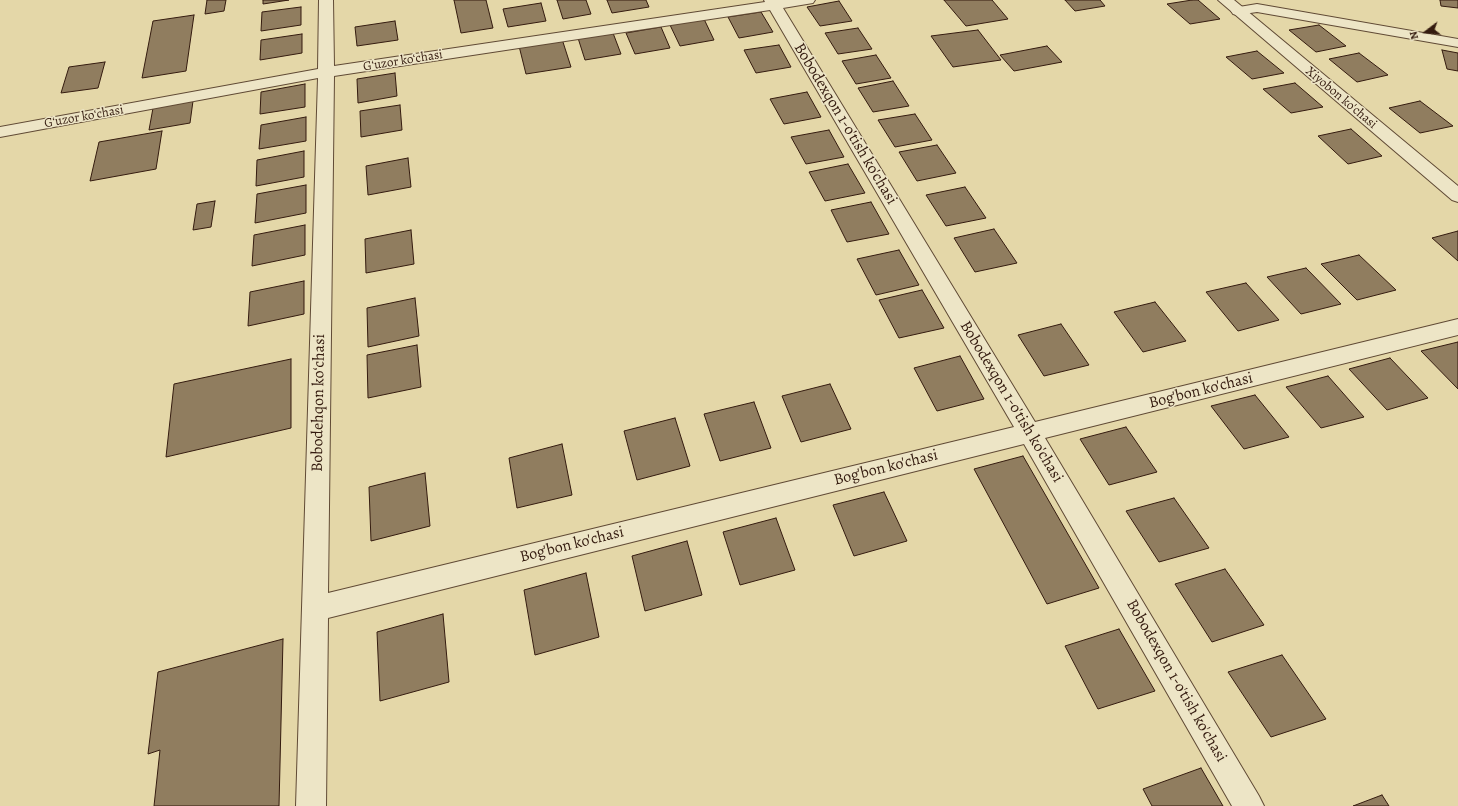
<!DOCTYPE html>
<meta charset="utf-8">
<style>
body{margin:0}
#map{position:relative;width:1458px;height:806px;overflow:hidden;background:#e4d7a8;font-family:Alegreya,serif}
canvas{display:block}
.north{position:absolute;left:1406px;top:12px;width:40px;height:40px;-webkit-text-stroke:3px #ede5c6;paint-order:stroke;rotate:254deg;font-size:11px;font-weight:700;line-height:16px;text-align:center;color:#341b0f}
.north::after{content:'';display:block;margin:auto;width:14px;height:18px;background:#341b0f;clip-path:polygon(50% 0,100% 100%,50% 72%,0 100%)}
</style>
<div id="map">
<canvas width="1458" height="806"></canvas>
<div class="north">N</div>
</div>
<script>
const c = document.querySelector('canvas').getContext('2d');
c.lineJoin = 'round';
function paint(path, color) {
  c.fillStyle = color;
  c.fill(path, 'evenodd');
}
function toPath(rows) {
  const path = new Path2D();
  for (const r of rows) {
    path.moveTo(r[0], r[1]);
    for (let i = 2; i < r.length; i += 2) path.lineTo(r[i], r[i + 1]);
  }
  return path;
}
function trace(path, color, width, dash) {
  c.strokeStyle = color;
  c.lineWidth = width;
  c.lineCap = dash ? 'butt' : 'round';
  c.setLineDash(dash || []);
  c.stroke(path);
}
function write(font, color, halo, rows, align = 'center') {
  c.font = font + ' Alegreya,serif';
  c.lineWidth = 3;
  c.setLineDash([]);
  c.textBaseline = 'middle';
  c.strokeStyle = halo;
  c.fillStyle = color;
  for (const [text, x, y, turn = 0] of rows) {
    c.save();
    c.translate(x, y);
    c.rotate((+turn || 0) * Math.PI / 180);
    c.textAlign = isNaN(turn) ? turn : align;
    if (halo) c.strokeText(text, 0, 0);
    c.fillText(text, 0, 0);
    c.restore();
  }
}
const building = toPath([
 [207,0,226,0,224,11,205,14,207,0],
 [263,0,289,0,263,4,263,0],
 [454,0,486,0,493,28,461,33,454,0],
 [557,0,586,0,591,14,563,19,557,0],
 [607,0,646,0,649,7,612,13,607,0],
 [944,0,992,0,1008,19,966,26,944,0],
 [1065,0,1100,0,1105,6,1075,11,1065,0],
 [1192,0,1198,0,1220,19,1190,24,1167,4,1192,0],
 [1440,0,1458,0,1458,8,1441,6,1440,0],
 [839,1,852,21,820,26,807,7,839,1],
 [541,3,546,21,508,27,503,9,541,3],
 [301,7,301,25,261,31,262,12,301,7],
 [761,12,773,32,739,38,728,17,761,12],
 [194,15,186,71,142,78,153,21,194,15],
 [704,19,714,40,680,46,670,25,704,19],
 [395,21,398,40,357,46,355,27,395,21],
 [1319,25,1346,46,1316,52,1289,30,1319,25],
 [661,27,670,48,635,54,626,33,661,27],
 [858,28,872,49,838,54,825,33,858,28],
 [978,30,1001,60,953,67,931,36,978,30],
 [613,33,621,54,585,60,578,38,613,33],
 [302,34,302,53,260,60,261,40,302,34],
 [562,39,571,67,526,74,519,46,562,39],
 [779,45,791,67,756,73,744,50,779,45],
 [1047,46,1062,62,1014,71,1000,55,1047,46],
 [1442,50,1458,53,1458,71,1447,69,1442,50],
 [1257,51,1284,73,1252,79,1226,57,1257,51],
 [1359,53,1388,75,1357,82,1329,59,1359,53],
 [876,55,891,78,856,84,842,61,876,55],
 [105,62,98,88,61,93,69,67,105,62],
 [395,73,397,96,358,103,357,79,395,73],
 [893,81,909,106,873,112,858,88,893,81],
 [1295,83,1323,107,1291,113,1263,89,1295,83],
 [305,84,305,107,260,114,261,92,305,84],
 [807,92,821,117,784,124,770,99,807,92],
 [193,101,190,123,149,130,153,108,193,101],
 [1420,101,1453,126,1420,133,1389,108,1420,101],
 [400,105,402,130,361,137,360,111,400,105],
 [915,114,932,140,895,147,878,120,915,114],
 [306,117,306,141,259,149,261,125,306,117],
 [1351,129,1382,156,1348,164,1318,136,1351,129],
 [829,130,844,157,806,164,791,137,829,130],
 [162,131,156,169,90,181,99,142,162,131],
 [937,145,956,173,917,181,899,152,937,145],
 [304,151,304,177,256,186,257,160,304,151],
 [408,158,411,187,368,195,366,166,408,158],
 [848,164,865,193,825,201,809,172,848,164],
 [306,185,306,213,255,223,257,194,306,185],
 [965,187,986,218,946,226,926,195,965,187],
 [215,201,211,227,193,230,197,204,215,201],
 [871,202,889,234,847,242,831,210,871,202],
 [305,225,305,255,252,266,254,235,305,225],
 [994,229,1017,263,975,272,954,238,994,229],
 [411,230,414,264,366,273,365,239,411,230],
 [1458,231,1458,261,1432,238,1458,231],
 [899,250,919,285,876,295,857,259,899,250],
 [1359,255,1396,290,1357,300,1321,264,1359,255],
 [1306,268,1341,304,1301,314,1267,277,1306,268],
 [304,281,304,314,248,326,250,292,304,281],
 [1246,283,1279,320,1238,331,1206,292,1246,283],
 [922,290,944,328,899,338,879,300,922,290],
 [415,298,419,336,368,347,367,308,415,298],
 [1155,302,1186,341,1143,352,1114,312,1155,302],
 [1061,324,1089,365,1044,376,1018,335,1061,324],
 [1458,342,1458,389,1421,351,1458,342],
 [417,345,421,387,368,398,367,355,417,345],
 [960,356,984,399,937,411,914,368,960,356],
 [1390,358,1428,398,1387,410,1349,369,1390,358],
 [291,359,291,428,166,457,174,384,291,359],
 [1328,376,1364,417,1321,428,1286,387,1328,376],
 [830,384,851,429,801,442,782,396,830,384],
 [1255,395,1289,437,1244,449,1211,406,1255,395],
 [754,402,771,448,720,461,704,414,754,402],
 [675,418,690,466,637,480,624,431,675,418],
 [1126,427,1157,472,1109,485,1080,439,1126,427],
 [562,444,572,495,517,508,509,458,562,444],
 [1023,456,1099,588,1047,604,974,469,1023,456],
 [425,473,430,526,371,541,369,487,425,473],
 [884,492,907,541,854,556,833,505,884,492],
 [1174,498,1209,548,1159,562,1126,511,1174,498],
 [776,518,795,570,740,585,723,532,776,518],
 [687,541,702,595,645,611,632,556,687,541],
 [1225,569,1264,625,1212,642,1175,584,1225,569],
 [586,573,599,637,535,655,524,590,586,573],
 [443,614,449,682,380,701,377,632,443,614],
 [1119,629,1155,691,1098,709,1065,646,1119,629],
 [283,639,279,806,154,806,160,750,148,754,158,672,283,639],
 [1282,655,1326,719,1271,737,1228,672,1282,655],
 [1201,768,1223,806,1152,806,1143,789,1201,768],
 [1382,795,1389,806,1353,806,1382,795]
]);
const service = toPath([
 [1257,4,1458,39,1458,47,1257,12,1237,15,1233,14,1231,11,1233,8,1257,4]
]);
const minor = toPath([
 [319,0,333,0,334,66,765,2,764,0,815,0,813,3,783,8,1035,422,1458,319,1458,335,1045,438,1259,796,1264,806,1232,806,1024,444,328,618,326,806,296,806,318,78,0,137,0,127,318,69,319,0],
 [770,10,1014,427,328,593,334,76,770,10],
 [1218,0,1234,0,1458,186,1458,202,1452,200,1218,0]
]);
const farStreetnames = [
 ["Gʻuzor koʻchasi",403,61,-9],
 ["Xiyobon ko'chasi",1341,98,40],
 ["Gʻuzor koʻchasi",84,117,-10]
];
const streetNames = [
 ["Bobodexqon 1-o'tish ko'chasi",845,124,59],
 ["Bog'bon ko'chasi",1201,391,-14],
 ["Bobodexqon 1-o'tish ko'chasi",1011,402,59],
 ["Bobodehqon koʻchasi",319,403,-89],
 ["Bog'bon ko'chasi",886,468,-14],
 ["Bog'bon ko'chasi",572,545,-14],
 ["Bobodexqon 1-o'tish ko'chasi",1176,681,60]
];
paint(building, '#907d5f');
trace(building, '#341b0f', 1);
trace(service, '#604a35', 2);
trace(minor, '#604a35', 2);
paint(service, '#ede5c6');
paint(minor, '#ede5c6');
write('13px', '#341b0f', '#ede5c6', farStreetnames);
write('16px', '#341b0f', '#ede5c6', streetNames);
</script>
